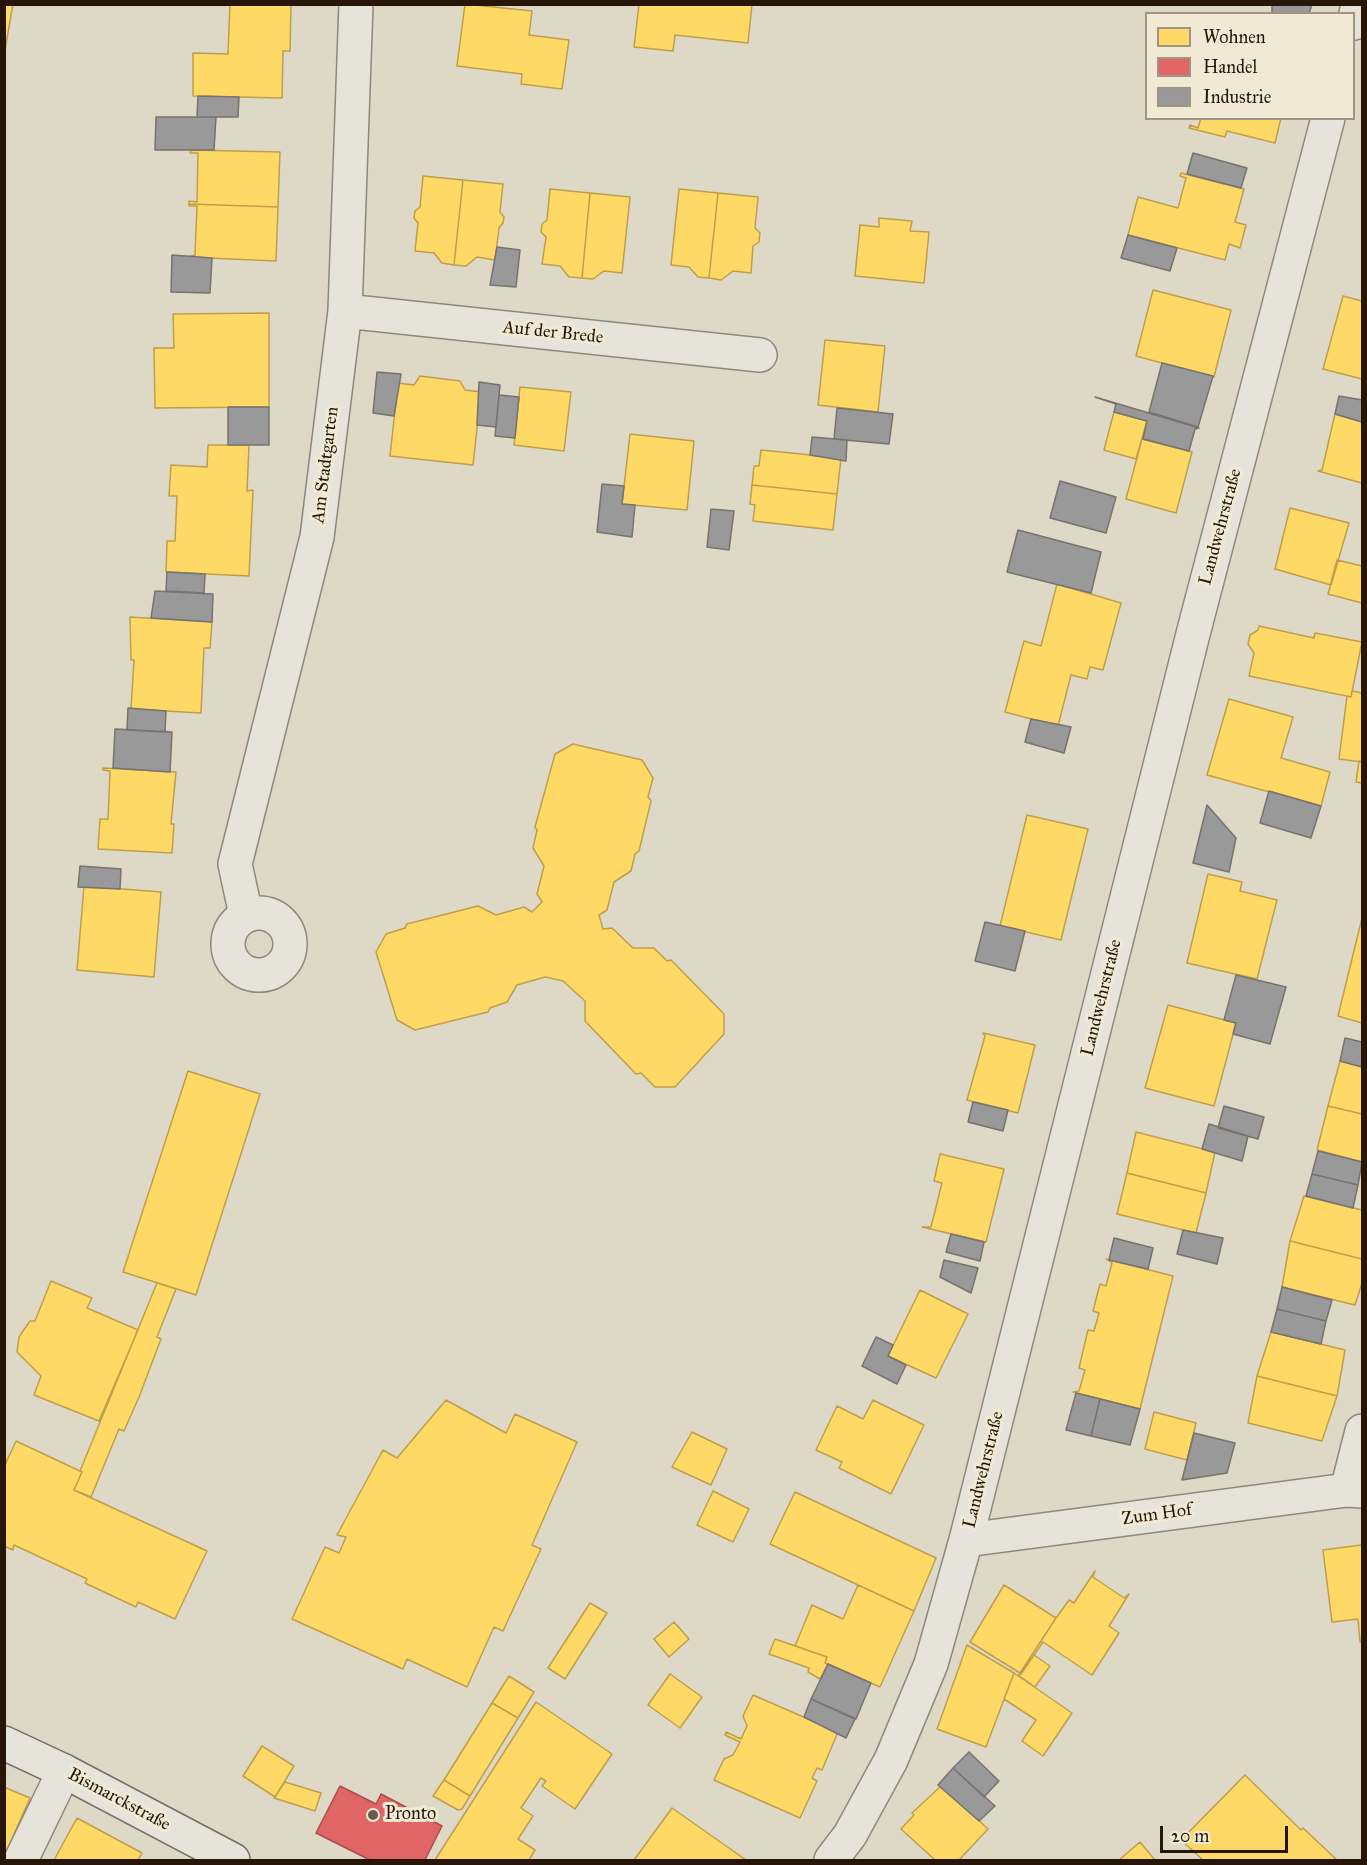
<!DOCTYPE html>
<meta charset="utf-8">
<style>
body{margin:0}
#map{position:relative;width:1367px;height:1865px;overflow:hidden;background:#ded9c7;font-family:"IM FELL Great Primer",serif}
canvas{display:block}
.frame{position:absolute;inset:0;border:6px solid #271607;pointer-events:none}
.legend{position:absolute;left:1145px;top:12px;width:210px;height:108px;box-sizing:border-box;background:#f0ead4;border:2px solid #a09582;margin:0;padding:8px 10px;list-style:none;font-size:18px;color:#271607}
.legend li{display:flex;align-items:center;gap:12px;height:30px}
.legend b{width:30px;border:2px solid #a09582}
.scale{position:absolute;left:1160px;top:1826px;width:128px;height:27px;box-sizing:border-box;border:3px solid #271607;border-top:0;padding-left:8px;font-size:18px;line-height:21px;white-space:nowrap;color:#271607;-webkit-text-stroke:4px #f0ead4;paint-order:stroke}
</style>
<div id="map">
<canvas width="1367" height="1865"></canvas>
<div class="frame"></div>
<ul class="legend">
<li><b style="height:16px;background:#ffd966"></b>Wohnen</li>
<li><b style="height:16px;background:#e06666"></b>Handel</li>
<li><b style="height:16px;background:#999"></b>Industrie</li>
</ul>
<div class="scale">20 m</div>
</div>
<script>
const c = document.querySelector('canvas').getContext('2d');
c.lineJoin = 'round';
function paint(path, color) {
  c.fillStyle = color;
  c.fill(path, 'evenodd');
}
function toPath(rows) {
  const path = new Path2D();
  for (const r of rows) {
    if (r.length === 3) {
      path.moveTo(r[0] + r[2], r[1]);
      path.arc(r[0], r[1], r[2], 0, 2 * Math.PI);
      continue;
    }
    path.moveTo(r[0], r[1]);
    for (let i = 2; i < r.length; i += 2) path.lineTo(r[i], r[i + 1]);
  }
  return path;
}
function trace(path, color, width, dash) {
  c.strokeStyle = color;
  c.lineWidth = width;
  c.lineCap = dash ? 'butt' : 'round';
  c.setLineDash(dash || []);
  c.stroke(path);
}
function write(font, color, halo, rows, align = 'center') {
  c.font = font + ' "IM FELL Great Primer",serif';
  c.lineWidth = 6;
  c.setLineDash([]);
  c.textBaseline = 'middle';
  c.strokeStyle = halo;
  c.fillStyle = color;
  for (const [text, x, y, turn = 0] of rows) {
    c.save();
    c.translate(x, y);
    c.rotate((+turn || 0) * Math.PI / 180);
    c.textAlign = isNaN(turn) ? turn : align;
    if (halo) c.strokeText(text, 0, 0);
    c.fillText(text, 0, 0);
    c.restore();
  }
}
const homes = toPath([
 [4,4,13,4,4,56,4,4],
 [230,4,291,4,290,51,283,51,282,98,193,96,193,53,228,54,230,4],
 [465,4,532,11,529,35,569,40,562,89,521,84,522,74,457,66,465,4],
 [639,4,752,4,748,43,675,35,673,51,634,47,639,4],
 [1201,118,1281,118,1275,143,1227,131,1225,137,1189,128,1190,125,1198,128,1201,118],
 [191,150,280,152,278,207,189,204,189,201,197,202,198,153,190,153,191,150],
 [1181,173,1244,189,1235,222,1246,225,1240,248,1229,244,1225,260,1128,235,1138,197,1178,208,1186,178,1180,176,1181,173],
 [423,176,463,180,454,265,442,263,434,253,415,251,418,223,414,218,415,211,420,207,423,176],
 [463,180,503,184,500,212,504,217,503,223,499,228,495,260,477,257,466,266,454,265,463,180],
 [550,189,590,193,582,278,569,277,560,266,542,264,546,237,541,232,542,224,547,220,550,189],
 [679,189,718,193,709,278,698,277,689,267,671,265,679,189],
 [590,193,630,197,622,273,604,271,593,279,582,278,590,193],
 [718,193,758,197,755,228,760,233,759,242,753,246,751,273,733,271,721,280,709,278,718,193],
 [189,204,278,207,276,261,187,257,195,255,197,206,189,206,189,204],
 [879,218,912,221,910,231,929,232,924,283,855,276,860,225,879,227,879,218],
 [1153,290,1231,310,1214,377,1136,356,1153,290],
 [1343,296,1362,301,1362,379,1323,369,1343,296],
 [269,313,269,407,155,408,154,348,174,348,173,314,269,313],
 [825,340,885,346,878,412,818,405,825,340],
 [420,376,460,381,465,390,481,392,473,465,390,456,398,383,414,385,420,376],
 [520,387,571,392,564,451,514,445,520,387],
 [1114,412,1147,421,1136,459,1104,450,1114,412],
 [1335,414,1362,422,1362,483,1318,471,1322,470,1335,414],
 [630,434,694,441,687,510,622,504,630,434],
 [1142,439,1192,452,1176,513,1126,499,1142,439],
 [208,445,249,445,247,491,253,490,249,576,166,572,167,541,175,541,177,496,169,496,171,465,207,467,208,445],
 [761,450,841,458,837,494,752,485,754,466,759,466,761,450],
 [752,485,837,494,833,530,753,521,755,505,750,504,752,485],
 [1290,508,1349,523,1331,585,1275,569,1290,508],
 [1337,560,1362,566,1362,603,1328,594,1337,560],
 [1057,584,1121,603,1103,670,1090,667,1087,679,1071,675,1058,726,1005,712,1024,641,1041,646,1057,584],
 [130,617,212,622,210,648,204,648,201,713,131,709,134,660,131,660,130,617],
 [1259,626,1314,638,1315,633,1362,642,1351,697,1249,676,1254,653,1248,644,1250,635,1258,630,1259,626],
 [1352,691,1362,693,1362,762,1339,759,1347,696,1351,697,1352,691],
 [1229,699,1293,717,1281,758,1330,772,1321,806,1207,775,1229,699],
 [573,744,642,760,653,778,648,797,651,801,639,851,635,854,631,871,614,882,607,910,599,915,603,929,612,928,633,948,654,948,667,961,671,960,724,1014,724,1034,675,1087,655,1087,641,1073,636,1074,585,1021,585,1001,563,981,545,977,517,985,507,1002,490,1008,488,1012,415,1030,397,1020,376,952,386,934,405,928,407,924,478,906,496,915,524,907,532,912,542,902,537,894,544,866,533,848,537,830,535,827,555,754,573,744],
 [1359,761,1362,762,1362,783,1356,782,1359,761],
 [103,768,176,772,171,824,174,824,172,853,98,849,100,819,108,819,110,771,103,770,103,768],
 [1027,815,1088,829,1061,940,1000,926,1027,815],
 [1208,874,1242,882,1240,891,1277,900,1257,979,1187,963,1208,874],
 [84,886,161,892,154,977,77,970,84,886],
 [1362,918,1362,1023,1338,1016,1362,918],
 [1168,1005,1236,1023,1214,1106,1145,1088,1168,1005],
 [983,1033,1035,1045,1018,1113,967,1100,985,1036,983,1033],
 [1340,1061,1362,1067,1362,1114,1328,1106,1340,1061],
 [188,1071,260,1094,196,1295,123,1272,188,1071],
 [1328,1106,1362,1114,1362,1162,1317,1150,1328,1106],
 [1136,1132,1215,1152,1206,1193,1127,1173,1136,1132],
 [940,1154,1004,1169,986,1242,922,1227,931,1227,942,1183,934,1181,940,1154],
 [1127,1173,1206,1193,1196,1233,1117,1214,1127,1173],
 [1304,1196,1362,1210,1362,1259,1290,1241,1304,1196],
 [1290,1241,1362,1259,1362,1283,1355,1305,1282,1287,1290,1241],
 [1106,1259,1173,1276,1140,1409,1073,1392,1079,1391,1085,1370,1079,1368,1088,1330,1094,1331,1099,1313,1093,1311,1100,1284,1106,1286,1112,1263,1106,1259],
 [51,1281,92,1298,87,1308,138,1330,99,1421,34,1395,41,1376,17,1352,19,1337,30,1321,35,1321,51,1281],
 [157,1283,176,1289,157,1337,161,1339,139,1397,124,1431,119,1429,91,1497,74,1490,82,1472,80,1471,157,1283],
 [920,1290,968,1314,936,1378,888,1356,920,1290],
 [1271,1332,1345,1350,1337,1396,1257,1376,1271,1332],
 [1257,1376,1337,1396,1322,1441,1248,1423,1257,1376],
 [446,1400,506,1433,515,1414,577,1442,532,1545,541,1549,503,1631,494,1627,467,1687,407,1659,403,1669,292,1619,325,1547,339,1553,346,1537,337,1535,383,1450,397,1458,446,1400],
 [873,1400,924,1425,891,1494,839,1468,842,1462,816,1450,837,1406,863,1419,873,1400],
 [1154,1412,1196,1423,1187,1460,1145,1449,1154,1412],
 [692,1432,727,1449,711,1485,672,1467,692,1432],
 [16,1441,82,1472,74,1490,207,1551,175,1619,138,1602,136,1607,85,1583,87,1579,14,1545,13,1550,4,1546,4,1467,16,1441],
 [713,1491,749,1509,733,1542,697,1525,713,1491],
 [795,1492,936,1558,914,1611,770,1544,795,1492],
 [1362,1545,1362,1641,1360,1642,1358,1619,1332,1622,1323,1550,1362,1545],
 [1095,1571,1093,1577,1124,1598,1129,1594,1109,1626,1119,1633,1092,1675,1043,1642,1021,1674,1020,1673,1056,1618,1069,1600,1074,1603,1095,1571],
 [858,1585,914,1611,880,1687,825,1663,827,1657,795,1646,812,1605,843,1619,858,1585],
 [1004,1585,1056,1618,1020,1673,970,1642,1004,1585],
 [590,1603,607,1613,565,1679,548,1668,590,1603],
 [674,1622,689,1639,669,1657,654,1639,674,1622],
 [775,1639,827,1657,825,1663,828,1664,820,1679,808,1672,809,1668,769,1654,775,1639],
 [967,1645,1014,1673,986,1747,937,1729,967,1645],
 [1034,1655,1050,1666,1035,1687,1018,1675,1021,1674,1034,1655],
 [1014,1673,1072,1713,1043,1756,1022,1741,1036,1720,1004,1699,1014,1673],
 [670,1674,702,1697,680,1728,648,1705,670,1674],
 [509,1676,534,1692,518,1718,492,1703,509,1676],
 [753,1695,838,1732,822,1770,817,1768,812,1778,817,1781,800,1818,714,1780,724,1759,733,1755,740,1742,725,1735,726,1732,741,1739,747,1726,743,1716,753,1695],
 [536,1702,612,1754,575,1809,542,1786,546,1781,541,1778,521,1808,533,1816,518,1839,535,1850,529,1860,435,1860,536,1702],
 [492,1703,518,1718,470,1796,444,1780,492,1703],
 [262,1746,294,1766,275,1797,243,1776,262,1746],
 [1245,1775,1301,1830,1303,1828,1337,1860,1203,1860,1181,1840,1245,1775],
 [444,1780,470,1796,462,1809,458,1810,433,1796,444,1780],
 [285,1782,321,1793,315,1811,274,1798,285,1782],
 [941,1786,988,1829,959,1860,935,1860,901,1829,914,1815,912,1813,941,1786],
 [4,1787,30,1798,4,1857,4,1787],
 [672,1808,746,1860,634,1860,672,1808],
 [77,1818,142,1853,138,1860,54,1860,77,1818],
 [1140,1842,1155,1860,1119,1860,1140,1842]
]);
const shops = toPath([
 [340,1786,376,1804,381,1794,442,1826,425,1860,370,1860,316,1833,340,1786]
]);
const industry = toPath([
 [1272,4,1312,4,1309,14,1272,14,1272,4],
 [198,96,239,97,238,117,197,117,198,96],
 [156,117,216,117,214,150,155,150,156,117],
 [1193,153,1247,168,1241,188,1187,174,1193,153],
 [1128,235,1177,248,1170,271,1121,258,1128,235],
 [497,247,520,250,516,287,490,285,497,247],
 [172,255,212,258,210,293,171,292,172,255],
 [1162,363,1213,376,1198,427,1149,412,1162,363],
 [377,372,401,374,394,416,373,413,377,372],
 [479,382,500,385,496,427,477,425,479,382],
 [499,395,519,397,515,438,495,436,499,395],
 [1339,396,1362,400,1362,422,1335,414,1339,396],
 [1095,397,1199,428,1195,429,1189,451,1143,439,1147,421,1114,412,1116,404,1095,397],
 [228,407,269,407,269,445,228,445,228,407],
 [837,408,893,414,889,444,834,439,837,408],
 [812,437,847,440,846,461,810,455,812,437],
 [1060,481,1116,497,1106,533,1050,518,1060,481],
 [602,484,624,486,622,504,635,505,632,537,597,532,602,484],
 [711,509,734,511,729,550,707,547,711,509],
 [1018,530,1101,552,1091,593,1007,572,1018,530],
 [167,572,205,574,204,593,166,591,167,572],
 [155,591,213,594,212,622,151,618,155,591],
 [128,708,166,711,165,732,127,730,128,708],
 [1031,719,1071,727,1064,753,1025,742,1031,719],
 [115,729,172,732,170,772,113,768,115,729],
 [1269,791,1321,806,1311,838,1260,823,1269,791],
 [1207,805,1236,838,1229,872,1193,863,1207,805],
 [80,866,121,869,120,889,78,887,80,866],
 [985,922,1025,931,1015,971,975,961,985,922],
 [1236,975,1286,987,1270,1044,1233,1034,1236,1023,1224,1020,1236,975],
 [1345,1038,1362,1042,1362,1067,1340,1061,1345,1038],
 [973,1102,1008,1110,1003,1131,968,1122,973,1102],
 [1224,1106,1264,1117,1258,1139,1218,1128,1224,1106],
 [1209,1124,1248,1136,1242,1161,1202,1149,1209,1124],
 [1318,1151,1362,1162,1358,1185,1312,1174,1318,1151],
 [1312,1174,1358,1185,1353,1208,1306,1196,1312,1174],
 [1183,1230,1223,1238,1217,1264,1177,1254,1183,1230],
 [951,1234,984,1242,980,1261,946,1252,951,1234],
 [1114,1238,1153,1248,1148,1269,1109,1260,1114,1238],
 [944,1260,978,1268,971,1293,940,1277,944,1260],
 [1282,1287,1332,1300,1326,1321,1277,1309,1282,1287],
 [1277,1309,1326,1321,1321,1344,1271,1332,1277,1309],
 [876,1337,893,1345,888,1356,906,1365,897,1384,862,1366,876,1337],
 [1076,1393,1100,1399,1091,1436,1066,1430,1076,1393],
 [1100,1399,1140,1409,1130,1445,1091,1436,1100,1399],
 [1194,1433,1235,1443,1227,1473,1182,1480,1194,1433],
 [828,1664,871,1683,856,1719,811,1699,828,1664],
 [811,1699,855,1719,846,1738,804,1717,811,1699],
 [969,1752,999,1781,984,1797,953,1768,969,1752],
 [953,1768,995,1806,979,1821,938,1785,953,1768]
]);
const street = toPath([
 [1354,23,1358,4],
 [345,311,760,355],
 [259,944,31],
 [246,915,235,864,317,537,345,311,356,4],
 [1347,1490,1362,1431],
 [966,1540,1347,1490,1362,1491],
 [21,1860,64,1771],
 [831,1860,850,1835,891,1760,931,1664,966,1540,1193,634,1328,118]
]);
const secondary = toPath([
 [4,1743,64,1771,233,1860]
]);
const markers = [
 [373,1815,6,"#675a4a"]
];
const streetNames = [
 ["Auf der Brede",553,333,6],
 ["Am Stadtgarten",326,465,-83],
 ["Landwehrstraße",1221,527,-75],
 ["Landwehrstraße",1102,998,-76],
 ["Landwehrstraße",984,1470,-76],
 ["Zum Hof",1157,1515,-8],
 ["Bismarckstraße",119,1800,28]
];
const poiNames = [
 ["Pronto",385,1815]
];
paint(homes, '#ffd966');
trace(homes, '#be9e4a', 1.5);
paint(shops, '#e06666');
trace(shops, '#a84e4a', 1.5);
paint(industry, '#999');
trace(industry, '#77726d', 1.5);
trace(street, '#8e887c', 36);
trace(secondary, '#746e63', 36);
trace(street, '#e6e3da', 33);
trace(secondary, '#e6e3da', 33);
for (const [x, y, r, color] of markers) {
  const dot = new Path2D();
  dot.arc(x, y, r, 0, 2 * Math.PI);
  c.fillStyle = color;
  c.fill(dot);
  trace(dot, '#f0ead4', 2);
}
write('18px', '#271607', '#f0ead4', streetNames);
write('18px', '#271607', '#f0ead4', poiNames, 'left');
</script>
